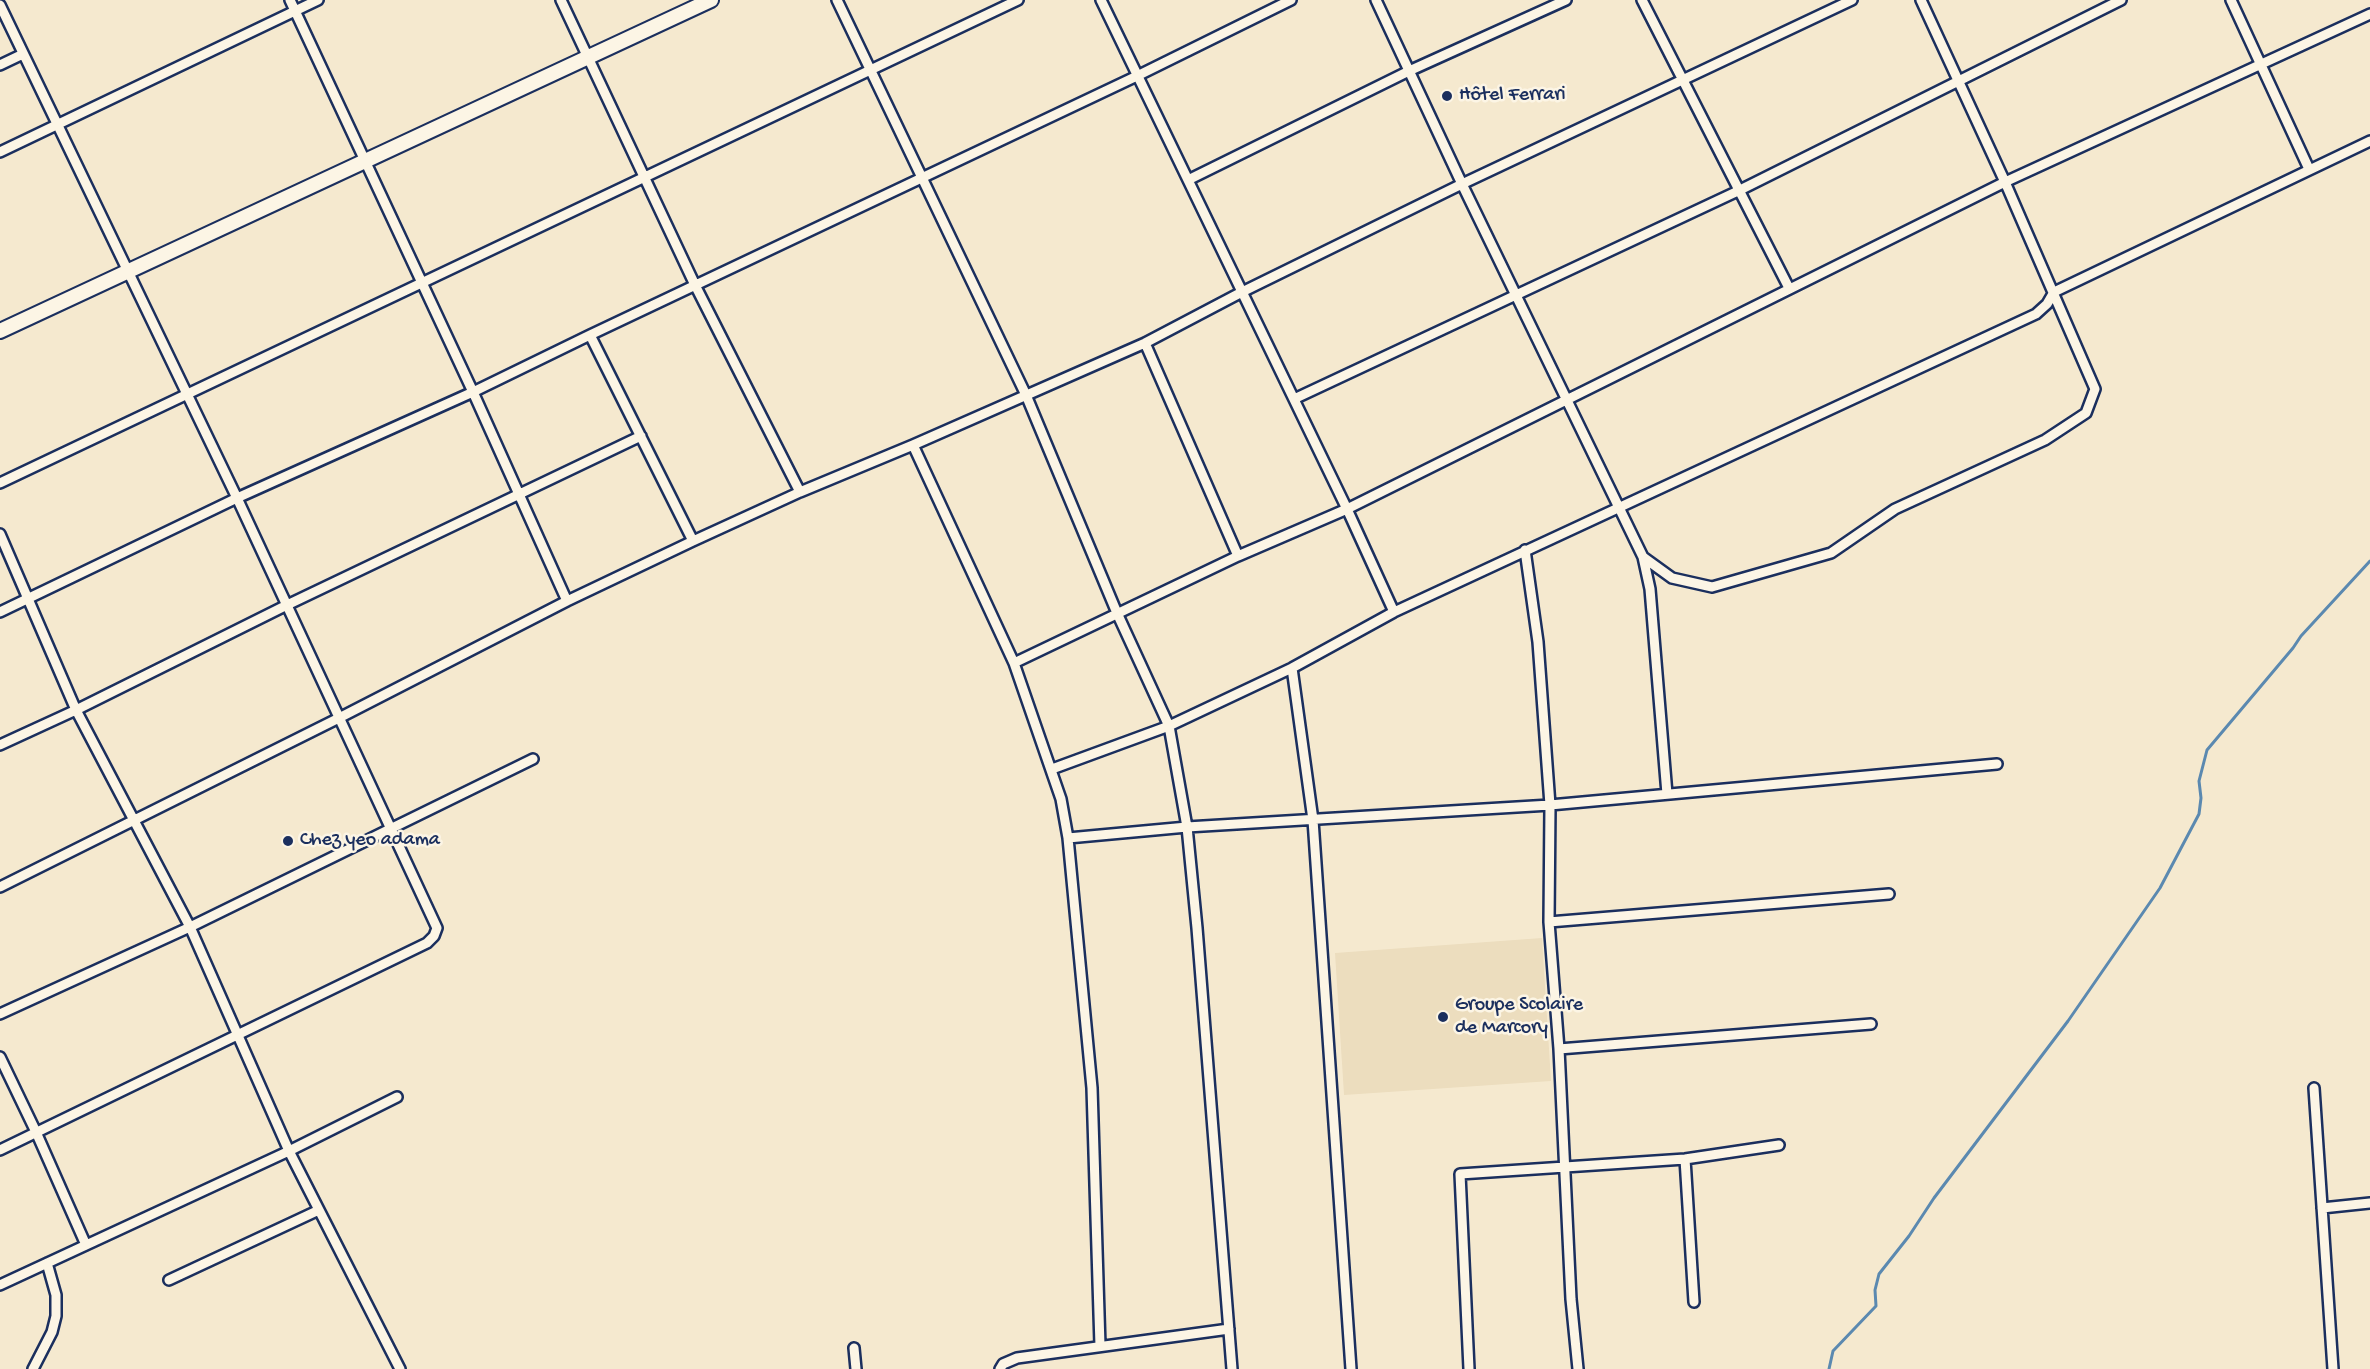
<!DOCTYPE html>
<meta charset="utf-8">
<style>
body{margin:0}
canvas{display:block;background:#f5e9cf}
</style>
<canvas width="2370" height="1369"></canvas>
<script>
const c = document.querySelector('canvas').getContext('2d');
c.lineJoin = 'round';
function paint(path, color) {
  c.fillStyle = color;
  c.fill(path, 'evenodd');
}
function toPath(rows) {
  const path = new Path2D();
  for (const r of rows) {
    path.moveTo(r[0], r[1]);
    for (let i = 2; i < r.length; i += 2) path.lineTo(r[i], r[i + 1]);
  }
  return path;
}
function trace(path, color, width, dash) {
  c.strokeStyle = color;
  c.lineWidth = width;
  c.lineCap = dash ? 'butt' : 'round';
  c.setLineDash(dash || []);
  c.stroke(path);
}
function write(font, color, halo, rows, align = 'center') {
  c.font = font + ' "Gochi Hand",sans-serif';
  c.lineWidth = 5;
  c.setLineDash([]);
  c.textBaseline = 'middle';
  c.strokeStyle = halo;
  c.fillStyle = color;
  for (const [text, x, y, turn = 0] of rows) {
    c.save();
    c.translate(x, y);
    c.rotate((+turn || 0) * Math.PI / 180);
    c.textAlign = isNaN(turn) ? turn : align;
    if (halo) c.strokeText(text, 0, 0);
    c.fillText(text, 0, 0);
    c.restore();
  }
}
const built = toPath([
 [1542,938,1551,1081,1344,1095,1335,953]
]);
const stream = toPath([
 [1829,1369,1833,1351,1876,1306,1875,1290,1879,1274,1909,1236,1934,1198,2068,1021,2160,888,2199,814,2201,798,2199,781,2207,750,2293,648,2301,636,2370,561]
]);
const street = toPath([
 [290,0,473,392,567,601],
 [561,0,695,285,800,492],
 [837,0,1026,395,1117,613,1169,726,1187,827,1197,928,1232,1369],
 [1101,0,1347,509,1394,612],
 [1376,0,1462,184,1643,557,1650,589,1667,794],
 [1642,0,1789,288],
 [2231,0,2309,169],
 [0,5,237,498,437,928,434,936,427,943,0,1150],
 [0,65,23,54],
 [0,152,318,0],
 [1188,180,1409,71,1566,0],
 [590,335,693,541],
 [1145,343,1238,556],
 [1294,399,1738,191,2121,0],
 [913,445,1014,663,1061,799,1068,838,1092,1088,1100,1346],
 [0,483,1018,0],
 [0,534,76,710,190,927,289,1151,400,1369],
 [1525,550,1538,642,1550,805,1549,922,1559,1049,1571,1299,1578,1369],
 [1643,557,1672,578,1712,587,1831,553,1895,509,2045,440,2086,413,2095,389,2005,182,1921,0],
 [0,612,237,498,473,392,590,335,1137,76,1291,0],
 [1014,663,1238,556,1347,509,2005,182,2370,14],
 [1292,668,1313,820,1351,1369],
 [0,745,76,710,285,606,641,436],
 [1052,769,1169,726,1292,668,1394,612,2036,314,2047,304,2054,292,2370,141],
 [1068,838,1187,827,1550,805,1997,764],
 [0,887,339,718,567,601,693,541,800,492,913,445,1145,343,1242,292,1462,184,1852,0],
 [1549,922,1889,894],
 [0,1014,190,927,533,759],
 [1559,1049,1871,1024],
 [0,1057,36,1132,86,1245],
 [2314,1088,2333,1369],
 [1685,1159,1694,1302],
 [2322,1208,2370,1203],
 [169,1280,319,1210],
 [0,1285,289,1151,397,1097],
 [854,1348,856,1369],
 [33,1369,52,1332,56,1316,56,1295,47,1263],
 [1000,1369,1003,1364,1017,1358,1229,1329],
 [1469,1369,1460,1174,1685,1159,1779,1145]
]);
const secondary = toPath([
 [0,331,711,0]
]);
const markers = [
 [1447,96,6,"#1b2f5e"],
 [288,841,6,"#1b2f5e"],
 [1443,1017,6,"#1b2f5e"]
];
const poiNames = [
 ["Hôtel Ferrari",1459,96],
 ["Chez yeo adama",300,841],
 ["Groupe Scolaire",1455,1006],
 ["de Marcory",1455,1029]
];
paint(built, '#ecddbe');
trace(stream, '#5b89b0', 3);
trace(street, '#1b2f5e', 14);
trace(secondary, '#1b2f5e', 18);
trace(street, '#fcf5e5', 9);
trace(secondary, '#fcf5e5', 14);
for (const [x, y, r, color] of markers) {
  const dot = new Path2D();
  dot.arc(x, y, r, 0, 2 * Math.PI);
  c.fillStyle = color;
  c.fill(dot);
  trace(dot, '#fcf5e5', 2);
}
write('20px', '#1b2f5e', '#fcf5e5', poiNames, 'left');
</script>
